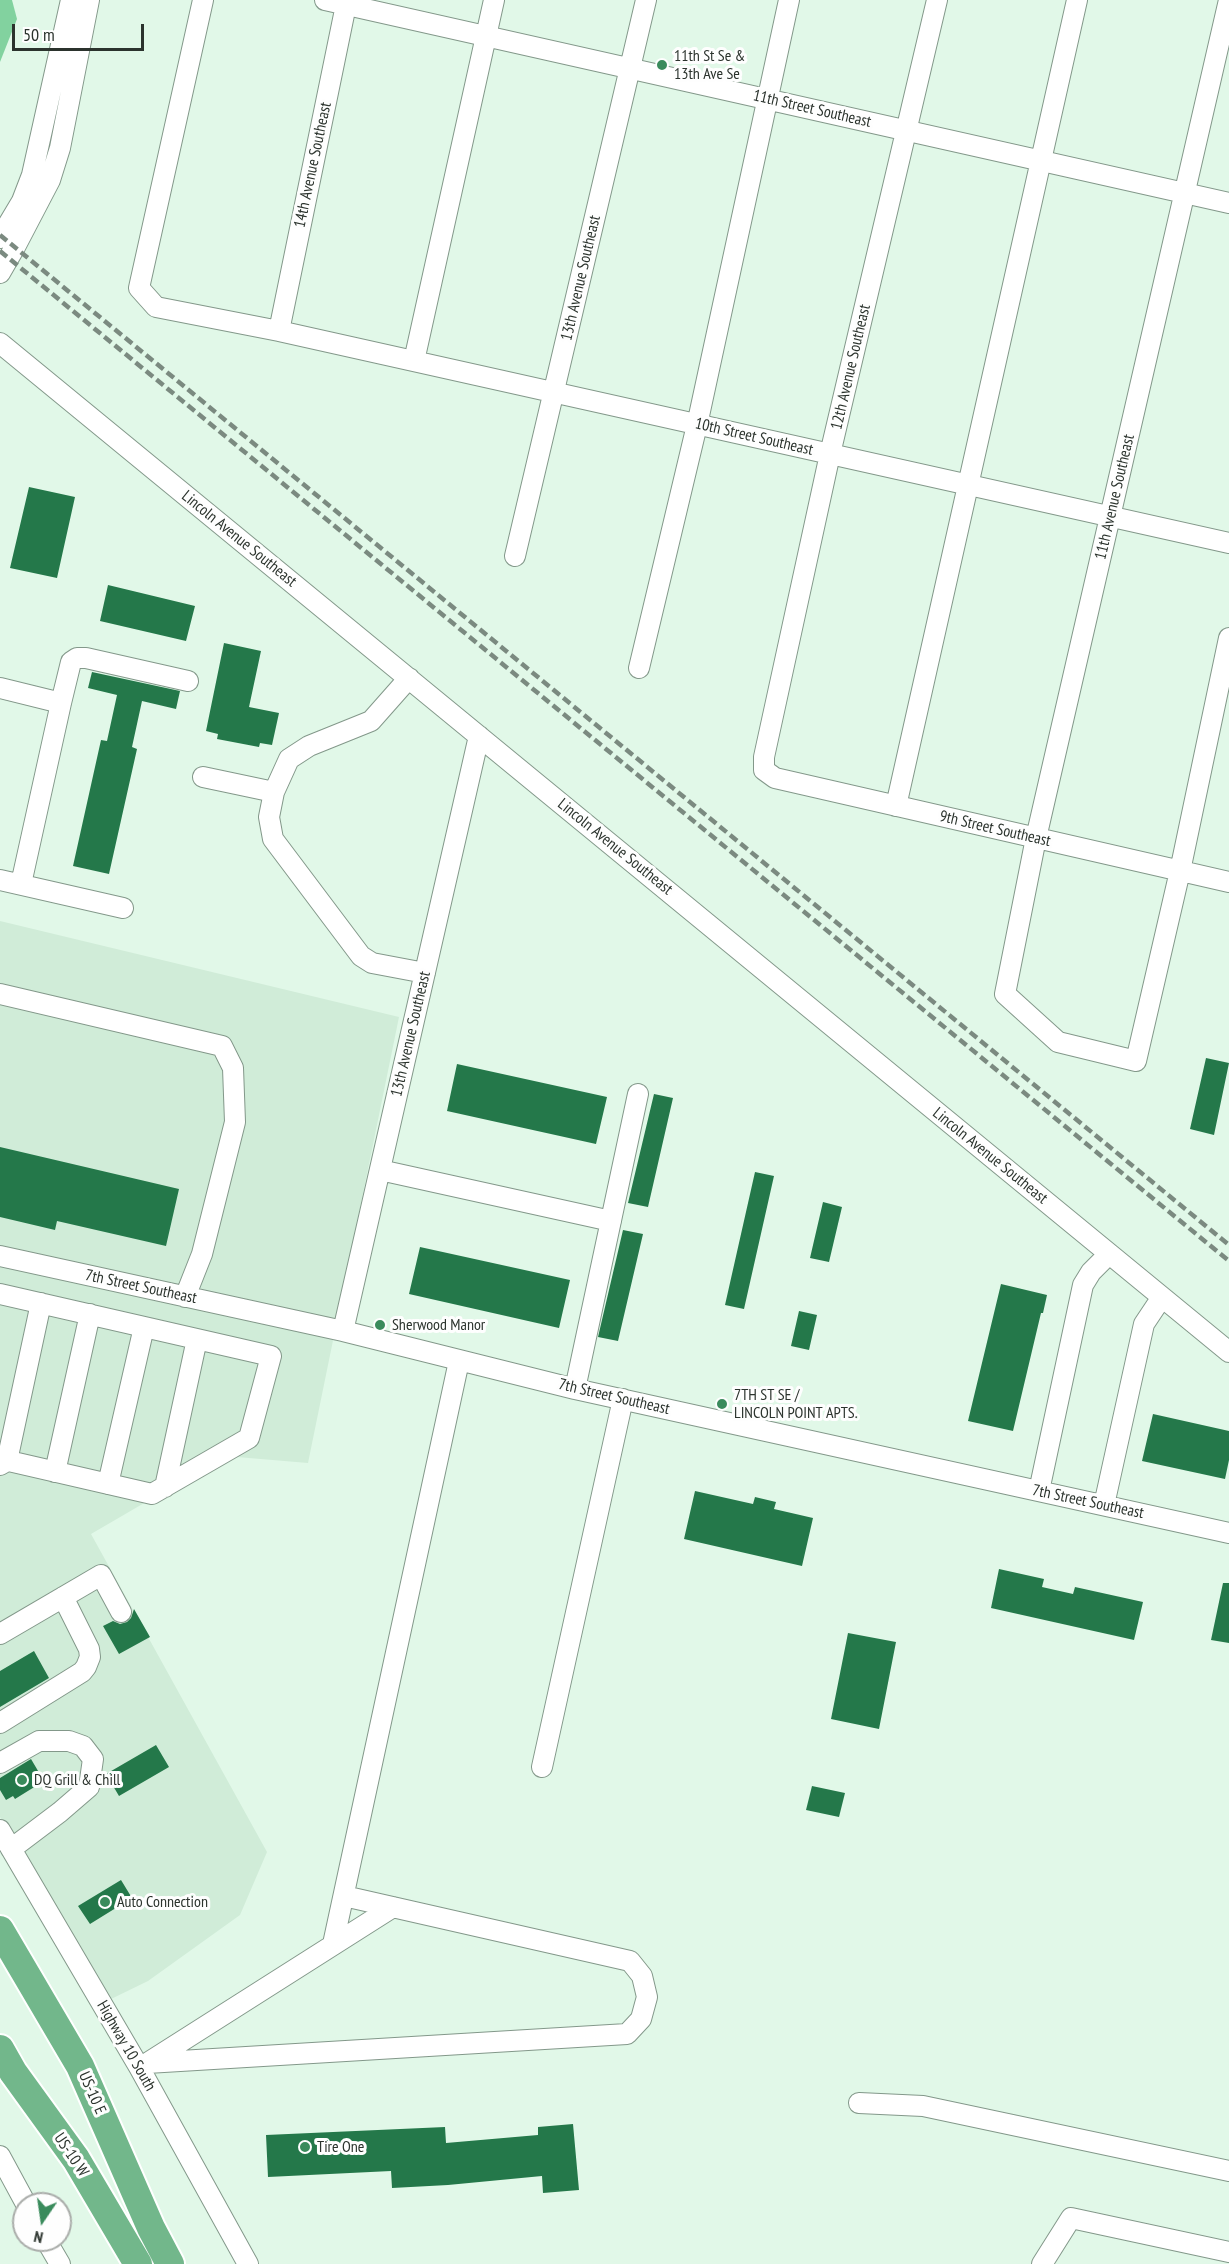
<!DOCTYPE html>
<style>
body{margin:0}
#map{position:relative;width:1229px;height:2264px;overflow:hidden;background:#e1f8e8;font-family:"PT Sans Narrow",sans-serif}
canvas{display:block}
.north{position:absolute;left:12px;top:2192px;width:60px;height:60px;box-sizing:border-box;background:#fefefe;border:2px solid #aaadaa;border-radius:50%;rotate:193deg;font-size:16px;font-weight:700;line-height:24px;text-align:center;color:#2b332d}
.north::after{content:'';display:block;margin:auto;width:21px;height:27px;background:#3a8b5c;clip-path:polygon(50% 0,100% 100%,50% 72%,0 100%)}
.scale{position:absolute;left:12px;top:24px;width:132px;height:27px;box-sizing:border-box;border:3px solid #2b332d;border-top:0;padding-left:8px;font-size:18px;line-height:21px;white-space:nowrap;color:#2b332d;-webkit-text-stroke:4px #fefefe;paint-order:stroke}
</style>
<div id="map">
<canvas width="1229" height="2264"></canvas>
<div class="north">N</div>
<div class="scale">50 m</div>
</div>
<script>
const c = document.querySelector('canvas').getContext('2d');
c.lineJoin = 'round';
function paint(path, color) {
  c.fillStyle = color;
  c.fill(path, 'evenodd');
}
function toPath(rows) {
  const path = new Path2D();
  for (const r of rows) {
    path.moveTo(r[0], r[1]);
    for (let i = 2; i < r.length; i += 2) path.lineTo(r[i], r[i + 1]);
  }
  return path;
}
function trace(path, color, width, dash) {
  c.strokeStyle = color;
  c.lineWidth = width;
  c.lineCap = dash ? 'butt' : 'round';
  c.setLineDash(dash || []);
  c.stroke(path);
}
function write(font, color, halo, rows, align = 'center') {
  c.font = font + ' "PT Sans Narrow",sans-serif';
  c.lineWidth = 6;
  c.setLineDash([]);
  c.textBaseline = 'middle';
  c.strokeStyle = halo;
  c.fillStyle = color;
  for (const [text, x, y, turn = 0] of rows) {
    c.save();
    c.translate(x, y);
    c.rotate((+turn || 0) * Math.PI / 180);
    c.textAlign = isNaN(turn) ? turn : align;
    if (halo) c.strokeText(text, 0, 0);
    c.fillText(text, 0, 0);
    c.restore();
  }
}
const built = toPath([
 [0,921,399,1017,308,1463,225,1456,91,1534,267,1852,240,1915,148,1981,109,2000,0,1817]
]);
const water = toPath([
 [0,0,12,0,17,19,0,62]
]);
const building = toPath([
 [29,487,75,497,57,578,10,568],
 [108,585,195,606,186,641,100,621],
 [224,643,261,651,249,707,279,713,272,745,260,743,259,747,217,739,218,734,206,731],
 [92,672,180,691,176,709,142,701,132,747,137,749,109,874,73,866,101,740,107,741,117,695,88,688],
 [1206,1058,1229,1063,1214,1135,1190,1129],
 [457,1064,607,1097,596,1144,447,1111],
 [654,1094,673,1098,648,1207,628,1203],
 [0,1147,179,1189,166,1246,57,1221,55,1230,0,1217],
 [755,1172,774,1176,744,1309,725,1305],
 [823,1202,842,1207,829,1262,810,1258],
 [623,1230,643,1234,618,1341,598,1337],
 [420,1247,570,1280,559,1328,409,1294],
 [1001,1284,1047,1295,1043,1313,1041,1313,1013,1431,968,1421],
 [799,1311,817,1315,809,1350,791,1346],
 [1153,1414,1229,1431,1229,1460,1225,1479,1142,1461],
 [695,1491,753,1504,755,1497,776,1502,774,1509,813,1518,802,1566,684,1539],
 [999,1569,1044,1579,1042,1587,1073,1594,1075,1587,1143,1602,1134,1640,991,1608],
 [1223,1583,1229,1583,1229,1643,1211,1640],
 [134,1609,150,1637,119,1654,103,1626,113,1621,120,1624,127,1622,131,1618],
 [848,1633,896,1642,879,1729,831,1719],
 [34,1651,49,1678,0,1707,0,1671],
 [156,1745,169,1767,119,1796,106,1774],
 [31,1759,44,1781,15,1799,13,1796,6,1800,0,1790,0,1778],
 [812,1786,845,1793,839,1817,806,1810],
 [121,1880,132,1898,90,1924,78,1906],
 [573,2124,579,2190,543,2193,542,2176,448,2185,392,2188,391,2171,268,2177,266,2135,445,2127,446,2143,538,2135,538,2127]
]);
const minor = toPath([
 [203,0,139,288,156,307,279,331,1229,543],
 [325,0,1229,203],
 [937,0,830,454,764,757,764,770,775,778,1229,882],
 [1229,0,1036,838,1005,994,1058,1042,1136,1061,1180,871,1229,638],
 [0,238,22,201,32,175,71,0],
 [0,273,15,247,50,180,60,148,89,0],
 [279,331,347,0],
 [0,343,1229,1352],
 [414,361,494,0],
 [515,556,646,0],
 [639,668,697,425,789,0],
 [409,678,371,721,309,746,289,759,274,792,269,817,273,839,361,956,372,963,425,973],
 [0,688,61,703],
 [203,777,274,792],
 [896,806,1077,0],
 [0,880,123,908],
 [21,884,61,703,71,662,77,658,86,658,188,681],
 [0,994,222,1046,233,1068,235,1122,202,1254,185,1297],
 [380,1170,611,1221],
 [0,1256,343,1331,575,1389,1229,1533],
 [0,1294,271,1356,249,1438,152,1494,0,1459],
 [343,1331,479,736],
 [575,1389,638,1094],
 [0,1465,7,1461,41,1303],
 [55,1472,90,1314],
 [108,1484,144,1327],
 [165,1487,197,1339],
 [1039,1491,1083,1285,1091,1272,1109,1254],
 [1104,1505,1144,1324,1162,1297],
 [0,1634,101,1575,121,1612],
 [0,1723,82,1672,86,1667,90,1657,89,1649,63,1597],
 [0,1763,39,1741,69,1741,83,1746,93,1759,89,1787,60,1812,11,1849],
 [542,1767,623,1399],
 [0,1830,139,2067,248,2264],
 [333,1944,459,1361],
 [149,2062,393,1907],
 [147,2063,627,2034,641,2019,647,1997,642,1976,630,1961,344,1896],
 [859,2103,923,2106,1229,2171],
 [0,2156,26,2204],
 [46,2240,60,2264],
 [1042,2264,1071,2218,1229,2252]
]);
const highway = toPath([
 [0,1930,80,2066,151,2228,170,2264],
 [0,2049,13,2072,76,2159,138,2264]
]);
const rail = toPath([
 [0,235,1229,1245],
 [0,251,1229,1261]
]);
const markers = [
 [662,65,6,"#3a8b5c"],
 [380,1325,6,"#3a8b5c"],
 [722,1404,6,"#3a8b5c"],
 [22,1780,6,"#3a8b5c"],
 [105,1902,6,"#3a8b5c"],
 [305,2147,6,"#3a8b5c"]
];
const poiNames = [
 ["11th St Se &",674,56],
 ["13th Ave Se",674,74],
 ["Sherwood Manor",392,1325],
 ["7TH ST SE /",734,1395],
 ["LINCOLN POINT APTS.",734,1413],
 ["DQ Grill & Chill",34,1780],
 ["Auto Connection",117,1902],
 ["Tire One",317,2147]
];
const streetNames = [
 ["11th Street Southeast",812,109,13],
 ["14th Avenue Southeast",313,165,-78],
 ["13th Avenue Southeast",581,278,-77],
 ["12th Avenue Southeast",851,367,-77],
 ["10th Street Southeast",754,437,13],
 ["11th Avenue Southeast",1115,497,-77],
 ["Lincoln Avenue Southeast",239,539,39],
 ["9th Street Southeast",995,829,13],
 ["Lincoln Avenue Southeast",615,847,39],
 ["13th Avenue Southeast",411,1034,-77],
 ["Lincoln Avenue Southeast",990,1156,39],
 ["7th Street Southeast",141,1287,12],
 ["7th Street Southeast",614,1397,13],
 ["7th Street Southeast",1088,1502,12],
 ["Highway 10 South",126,2046,60],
 ["US-10 E",92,2093,66],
 ["US-10 W",71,2155,56]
];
paint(built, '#d0ecd8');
paint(water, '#82d29f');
paint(building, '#24784a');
trace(minor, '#83988a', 22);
trace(highway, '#fff', 32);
trace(minor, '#fff', 20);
trace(highway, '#72b78b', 28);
trace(rail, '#7b8a80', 4.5, [9, 4.5]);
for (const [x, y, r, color] of markers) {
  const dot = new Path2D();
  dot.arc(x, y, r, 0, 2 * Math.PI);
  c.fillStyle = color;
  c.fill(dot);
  trace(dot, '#fefefe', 2);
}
write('16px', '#2b332d', '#fefefe', poiNames, 'left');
write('16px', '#2b332d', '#fefefe', streetNames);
</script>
